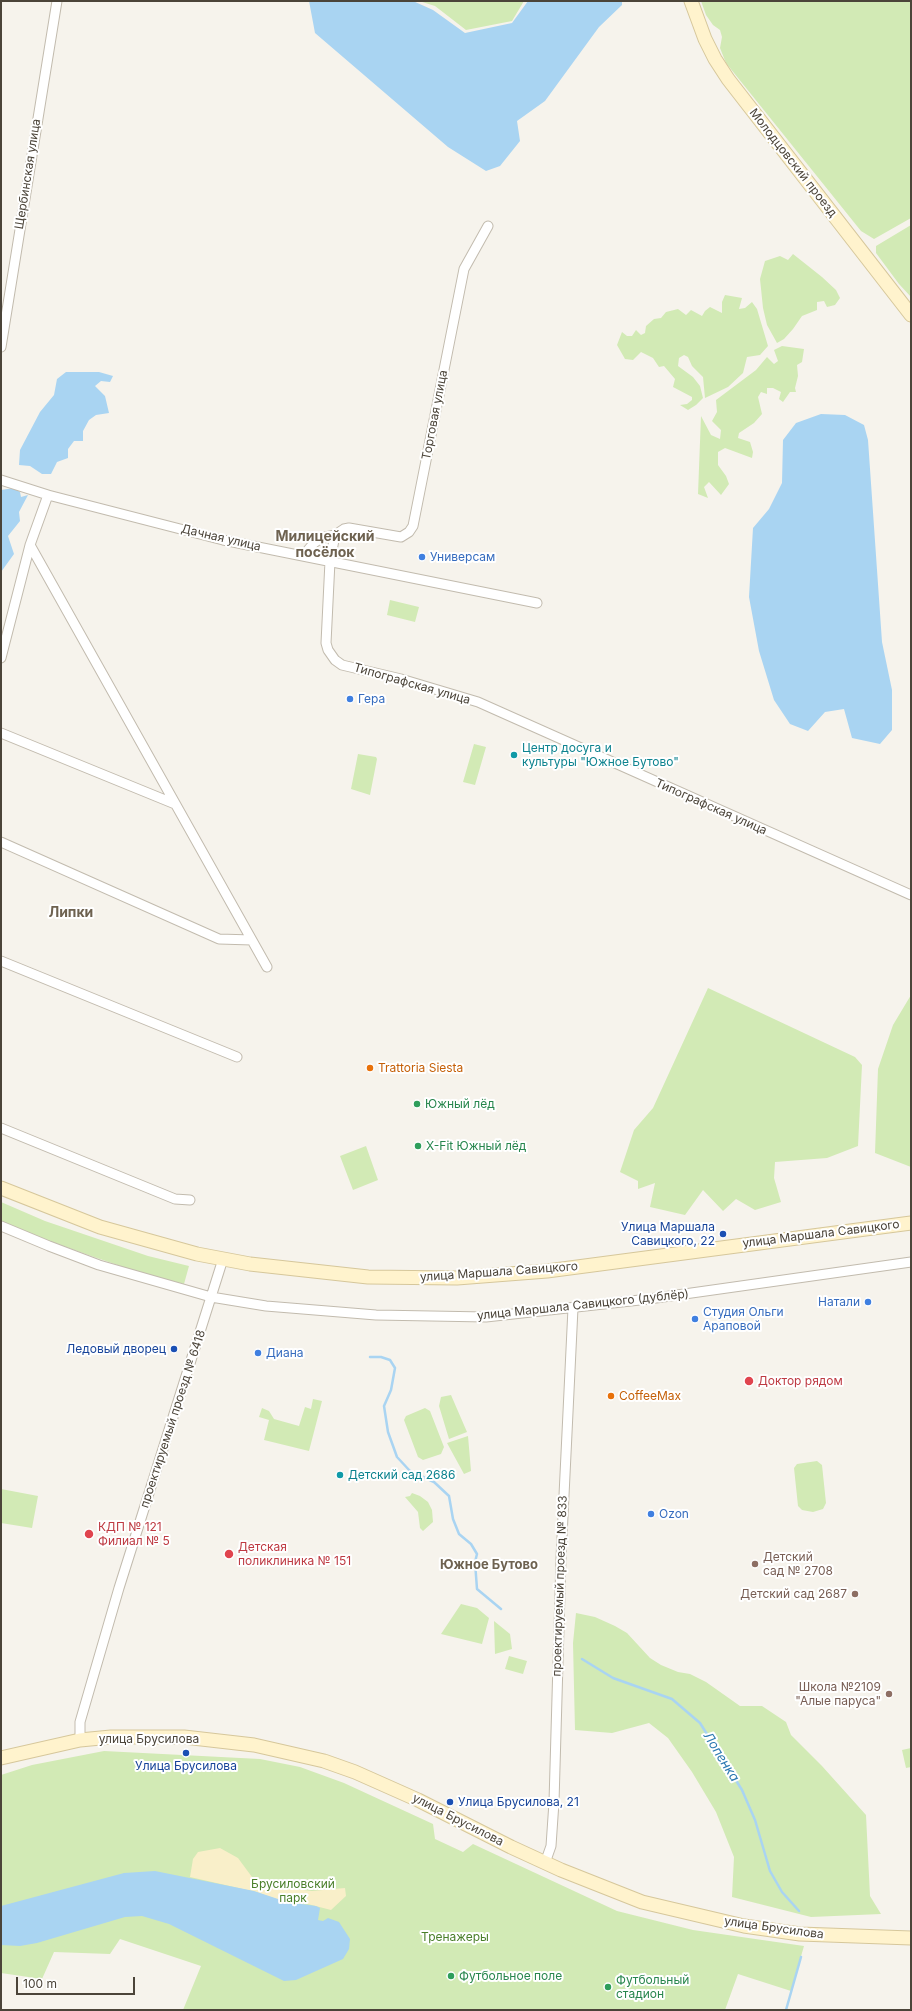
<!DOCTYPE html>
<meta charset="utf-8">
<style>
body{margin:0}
#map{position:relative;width:912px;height:2011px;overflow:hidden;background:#f6f3ec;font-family:Inter,sans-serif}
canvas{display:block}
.frame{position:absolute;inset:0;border:2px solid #4b4439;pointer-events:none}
.scale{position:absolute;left:16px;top:1977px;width:119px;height:18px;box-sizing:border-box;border:2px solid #4b4439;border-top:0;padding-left:5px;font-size:12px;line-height:14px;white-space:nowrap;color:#4b4439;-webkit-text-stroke:3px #fff;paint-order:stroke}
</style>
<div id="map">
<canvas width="912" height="2011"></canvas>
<div class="frame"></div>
<div class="scale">100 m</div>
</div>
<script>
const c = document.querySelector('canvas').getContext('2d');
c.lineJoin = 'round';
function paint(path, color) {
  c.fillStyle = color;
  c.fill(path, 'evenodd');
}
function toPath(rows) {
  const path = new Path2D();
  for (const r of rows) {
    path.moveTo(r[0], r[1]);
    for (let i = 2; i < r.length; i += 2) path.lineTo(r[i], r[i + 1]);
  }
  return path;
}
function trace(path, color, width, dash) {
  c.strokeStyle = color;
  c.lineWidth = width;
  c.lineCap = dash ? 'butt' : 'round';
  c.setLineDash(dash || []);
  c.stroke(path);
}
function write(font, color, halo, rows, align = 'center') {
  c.font = font + ' Inter,sans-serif';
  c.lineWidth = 4;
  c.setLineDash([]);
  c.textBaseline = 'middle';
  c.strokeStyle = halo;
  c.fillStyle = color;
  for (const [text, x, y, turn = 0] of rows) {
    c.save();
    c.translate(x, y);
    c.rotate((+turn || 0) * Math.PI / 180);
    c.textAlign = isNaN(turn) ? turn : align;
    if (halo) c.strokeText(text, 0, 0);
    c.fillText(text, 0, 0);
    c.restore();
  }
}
const green = toPath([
 [419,1,524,1,512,21,466,30,435,6],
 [701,1,911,1,911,218,874,239,861,231,726,63,720,48,722,37,720,30,713,25,706,15],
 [911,225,911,297,899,284,876,253,876,246],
 [793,254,822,277,836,290,840,298,835,305,827,307,824,301,817,302,817,310,802,316,793,329,784,339,777,343,767,325,763,308,760,279,765,261,780,256,788,260],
 [725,295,742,298,739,309,745,308,752,302,757,309,768,346,760,355,747,357,743,373,728,387,705,398,703,377,692,366,688,357,684,355,679,358,678,366,693,377,700,386,703,398,696,405,688,410,680,405,687,404,692,400,692,397,673,387,675,379,664,366,659,367,653,358,641,352,633,360,625,359,617,345,622,332,627,336,632,336,636,330,641,335,645,333,646,326,654,319,661,318,666,312,678,309,686,315,691,310,702,316,705,311,710,307,722,313,722,302],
 [782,346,804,349,802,362,797,365,798,376,795,388,796,392,790,392,783,402,779,399,781,392,773,388,767,388,767,394,761,392,758,397,762,414,754,423,739,433,738,438,750,442,753,452,752,458,725,448,718,452,718,465,726,476,729,484,721,495,709,482,704,487,708,498,698,494,701,416,711,435,720,439,721,430,712,421,717,412,716,400,756,370,767,357,774,364,778,361,774,350],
 [390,600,419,607,415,622,387,615],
 [474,744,486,747,475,785,463,782],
 [358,754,376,757,377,759,370,795,351,789],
 [708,988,855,1057,862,1065,858,1146,827,1158,775,1162,774,1178,781,1202,755,1210,736,1199,723,1211,703,1190,685,1215,650,1207,655,1183,638,1189,638,1181,620,1172,634,1130,653,1108],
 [911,995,911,1167,875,1153,878,1069,893,1025],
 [366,1146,378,1180,353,1190,340,1156],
 [1,1202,45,1221,148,1256,189,1266,184,1284,141,1273,94,1257,38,1237,1,1221],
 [451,1395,467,1432,449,1439,439,1406,441,1397],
 [313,1399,322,1401,309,1451,264,1440,269,1420,259,1417,262,1408,269,1411,274,1419,299,1426,305,1407,311,1409],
 [425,1408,430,1411,444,1447,441,1454,423,1460,418,1457,404,1420,406,1416],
 [468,1436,471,1471,464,1474,447,1443],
 [817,1461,822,1465,826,1503,823,1509,813,1512,802,1510,798,1506,794,1468,797,1464],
 [1,1489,38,1496,32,1528,1,1523],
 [412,1493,420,1496,428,1502,432,1510,433,1522,423,1531,420,1528,418,1512,405,1497,410,1496],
 [461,1604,477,1608,489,1618,482,1644,441,1634],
 [576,1613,595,1617,615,1626,627,1633,650,1658,661,1665,678,1672,690,1674,706,1682,740,1706,762,1706,786,1722,791,1735,822,1766,866,1815,870,1896,881,1914,811,1917,732,1897,734,1857,716,1812,692,1772,668,1738,649,1723,612,1733,575,1730,573,1643],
 [494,1621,510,1634,512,1649,495,1654],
 [509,1656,527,1661,523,1674,505,1669],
 [911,1748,911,1767,906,1768,902,1750],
 [104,1751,260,1759,300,1767,344,1783,433,1824,435,1839,463,1852,473,1844,617,1911,693,1930,804,1946,791,1991,738,1974,725,2010,183,2010,201,1966,120,1939,110,1954,54,1952,42,1979,1,1973,1,1775,32,1765]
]);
const sand = toPath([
 [220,1848,238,1858,252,1877,267,1886,312,1891,345,1888,346,1896,331,1910,304,1903,285,1902,256,1892,190,1877,193,1859,198,1852]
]);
const water = toPath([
 [309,1,413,1,433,10,465,33,512,23,528,1,622,1,622,5,599,27,545,101,517,121,520,141,500,166,486,171,448,147,315,33],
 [66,372,99,372,113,376,110,382,101,381,95,386,105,396,109,413,96,415,89,420,83,431,83,441,74,441,68,449,68,458,57,462,51,474,42,474,30,466,19,465,20,450,40,412,54,395,57,379],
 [821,414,845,415,864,425,868,440,882,642,892,690,892,730,880,744,852,738,844,709,825,712,808,731,790,724,774,700,759,651,749,597,753,528,769,509,782,483,783,440,796,423],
 [1,485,1,490,14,488,20,492,21,497,28,495,19,512,20,521,8,536,14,554,1,572],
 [155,1871,254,1891,287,1902,316,1906,320,1908,318,1920,323,1921,328,1918,339,1922,350,1939,349,1949,343,1959,296,1980,284,1981,169,1924,142,1916,125,1917,37,1943,20,1946,1,1945,1,1906,124,1873]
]);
const stream = toPath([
 [370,1357,381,1357,390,1360,395,1368,391,1390,384,1406,388,1432,397,1457,410,1471,434,1482,449,1496,453,1519,459,1534,471,1544,477,1554,475,1562,477,1589,501,1609],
 [582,1659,613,1678,672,1699,700,1723,742,1790,755,1820,770,1871,782,1892,799,1911],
 [786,2010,801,1957]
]);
const street = toPath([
 [488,226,464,269,413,526,409,532,401,537,349,528,344,529,335,535,330,561,326,643,328,650,335,660,342,665,401,679,478,702,911,895],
 [1,347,57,1],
 [1,480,48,495,223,540,537,603],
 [30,545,267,967],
 [307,556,308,550,314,543,321,538,335,535],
 [1,658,30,545,48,495],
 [1,733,175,804],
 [1,842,219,939,252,940],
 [1,961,237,1057],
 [1,1128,175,1199,190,1200],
 [1,1226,49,1246,99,1265,211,1297,266,1306,376,1315,486,1317,649,1299,911,1262],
 [80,1740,80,1722,119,1588,223,1259],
 [545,1863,551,1846,554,1802,561,1558,573,1308]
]);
const secondary = toPath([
 [691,1,705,39,715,59,728,79,911,315],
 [1,1188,100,1227,197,1254,250,1264,368,1277,457,1278,547,1271,911,1223],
 [1,1758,80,1740,111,1737,184,1737,254,1745,324,1761,355,1772,418,1800,511,1847,561,1870,642,1902,744,1926,800,1934,911,1938]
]);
const markers = [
 [422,557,4,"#3f7fe0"],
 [350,699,4,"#3f7fe0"],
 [514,755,4,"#0f9aa8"],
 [370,1068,4,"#e8710a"],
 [417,1104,4,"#2e9e5b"],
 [418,1146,4,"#2e9e5b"],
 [723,1234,4,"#1a4fb4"],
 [868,1302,4,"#3f7fe0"],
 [695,1319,4,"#3f7fe0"],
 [174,1349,4,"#1a4fb4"],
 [258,1353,4,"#3f7fe0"],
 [749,1381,5,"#e0444e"],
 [611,1396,4,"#e8710a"],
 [340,1475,4,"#0f9aa8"],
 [651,1514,4,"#3f7fe0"],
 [89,1534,5,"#e0444e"],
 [229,1554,5,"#e0444e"],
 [755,1564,4,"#8d6e63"],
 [855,1594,4,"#8d6e63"],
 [889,1694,4,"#8d6e63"],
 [186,1753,4,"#1a4fb4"],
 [450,1802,4,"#1a4fb4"],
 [451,1976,4,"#2e9e5b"],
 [608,1987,4,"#2e9e5b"]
];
const streetNames = [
 ["Молодцовский проезд",793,163,52],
 ["Щербинская улица",28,174,-81],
 ["Торговая улица",435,415,-79],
 ["Дачная улица",221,538,13],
 ["Типографская улица",412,684,16],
 ["Типографская улица",711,807,24],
 ["улица Маршала Савицкого",821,1234,-7],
 ["улица Маршала Савицкого",499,1272,-4],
 ["улица Маршала Савицкого (дублёр)",583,1305,-6],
 ["проектируемый проезд № 6418",173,1419,-72],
 ["проектируемый проезд № 833",560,1586,-88],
 ["улица Брусилова",149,1739],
 ["улица Брусилова",458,1820,27],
 ["улица Брусилова",774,1928,8]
];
const shopNames = [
 ["Универсам",430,557],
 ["Гера",358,699],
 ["Натали",860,1302,"right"],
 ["Студия Ольги",703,1312],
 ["Араповой",703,1326],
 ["Диана",266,1353],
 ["Ozon",659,1514]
];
const cultureNames = [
 ["Центр досуга и",522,748],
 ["культуры \"Южное Бутово\"",522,762],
 ["Детский сад 2686",348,1475]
];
const foodNames = [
 ["Trattoria Siesta",378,1068],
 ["CoffeeMax",619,1396]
];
const leisureNames = [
 ["Южный лёд",425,1104],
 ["X-Fit Южный лёд",426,1146],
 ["Футбольное поле",459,1976],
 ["Футбольный",616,1980],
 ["стадион",616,1994]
];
const transitNames = [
 ["Улица Маршала",715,1227],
 ["Савицкого, 22",715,1241],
 ["Ледовый дворец",166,1349],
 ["Улица Брусилова",186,1766,"center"],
 ["Улица Брусилова, 21",458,1802,"left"]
];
const healthNames = [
 ["Доктор рядом",758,1381],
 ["КДП № 121",98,1527],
 ["Филиал № 5",98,1541],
 ["Детская",238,1547],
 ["поликлиника № 151",238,1561]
];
const educationNames = [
 ["Детский",763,1557,"left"],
 ["сад № 2708",763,1571,"left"],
 ["Детский сад 2687",847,1594],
 ["Школа №2109",881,1687],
 ["\"Алые паруса\"",881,1701]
];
const parkNames = [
 ["Брусиловский",293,1884],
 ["парк",293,1898],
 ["Тренажеры",455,1937]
];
const neighbourhoodNames = [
 ["Южное Бутово",489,1565]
];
const waterNames = [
 ["Лопенка",721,1757,58]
];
const quarterNames = [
 ["Милицейский",325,537],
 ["посёлок",325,553],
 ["Липки",71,913]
];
paint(green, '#d2eab5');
paint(sand, '#f9efc9');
paint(water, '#a9d4f2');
trace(stream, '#a9d4f2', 2.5);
trace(street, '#c2bbae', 11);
trace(secondary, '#d6c79b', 15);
trace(street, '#fff', 9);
trace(secondary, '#fff3cd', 13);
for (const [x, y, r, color] of markers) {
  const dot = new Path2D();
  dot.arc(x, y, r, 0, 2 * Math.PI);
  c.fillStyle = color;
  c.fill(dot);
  trace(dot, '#fff', 1.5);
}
write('12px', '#4b4439', '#fff', streetNames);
write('12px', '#366cbe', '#fff', shopNames, 'left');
write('12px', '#0d838f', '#fff', cultureNames, 'left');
write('12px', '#c56008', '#fff', foodNames, 'left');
write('12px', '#27864d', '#fff', leisureNames, 'left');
write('12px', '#164399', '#fff', transitNames, 'right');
write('12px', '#be3a42', '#fff', healthNames, 'left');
write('12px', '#785e54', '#fff', educationNames, 'right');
write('12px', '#4a7f2a', '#fff', parkNames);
write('bold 13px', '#6e6250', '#fff', neighbourhoodNames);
write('italic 13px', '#2e7ab2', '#fff', waterNames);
write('bold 14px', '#6e6250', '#fff', quarterNames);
</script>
